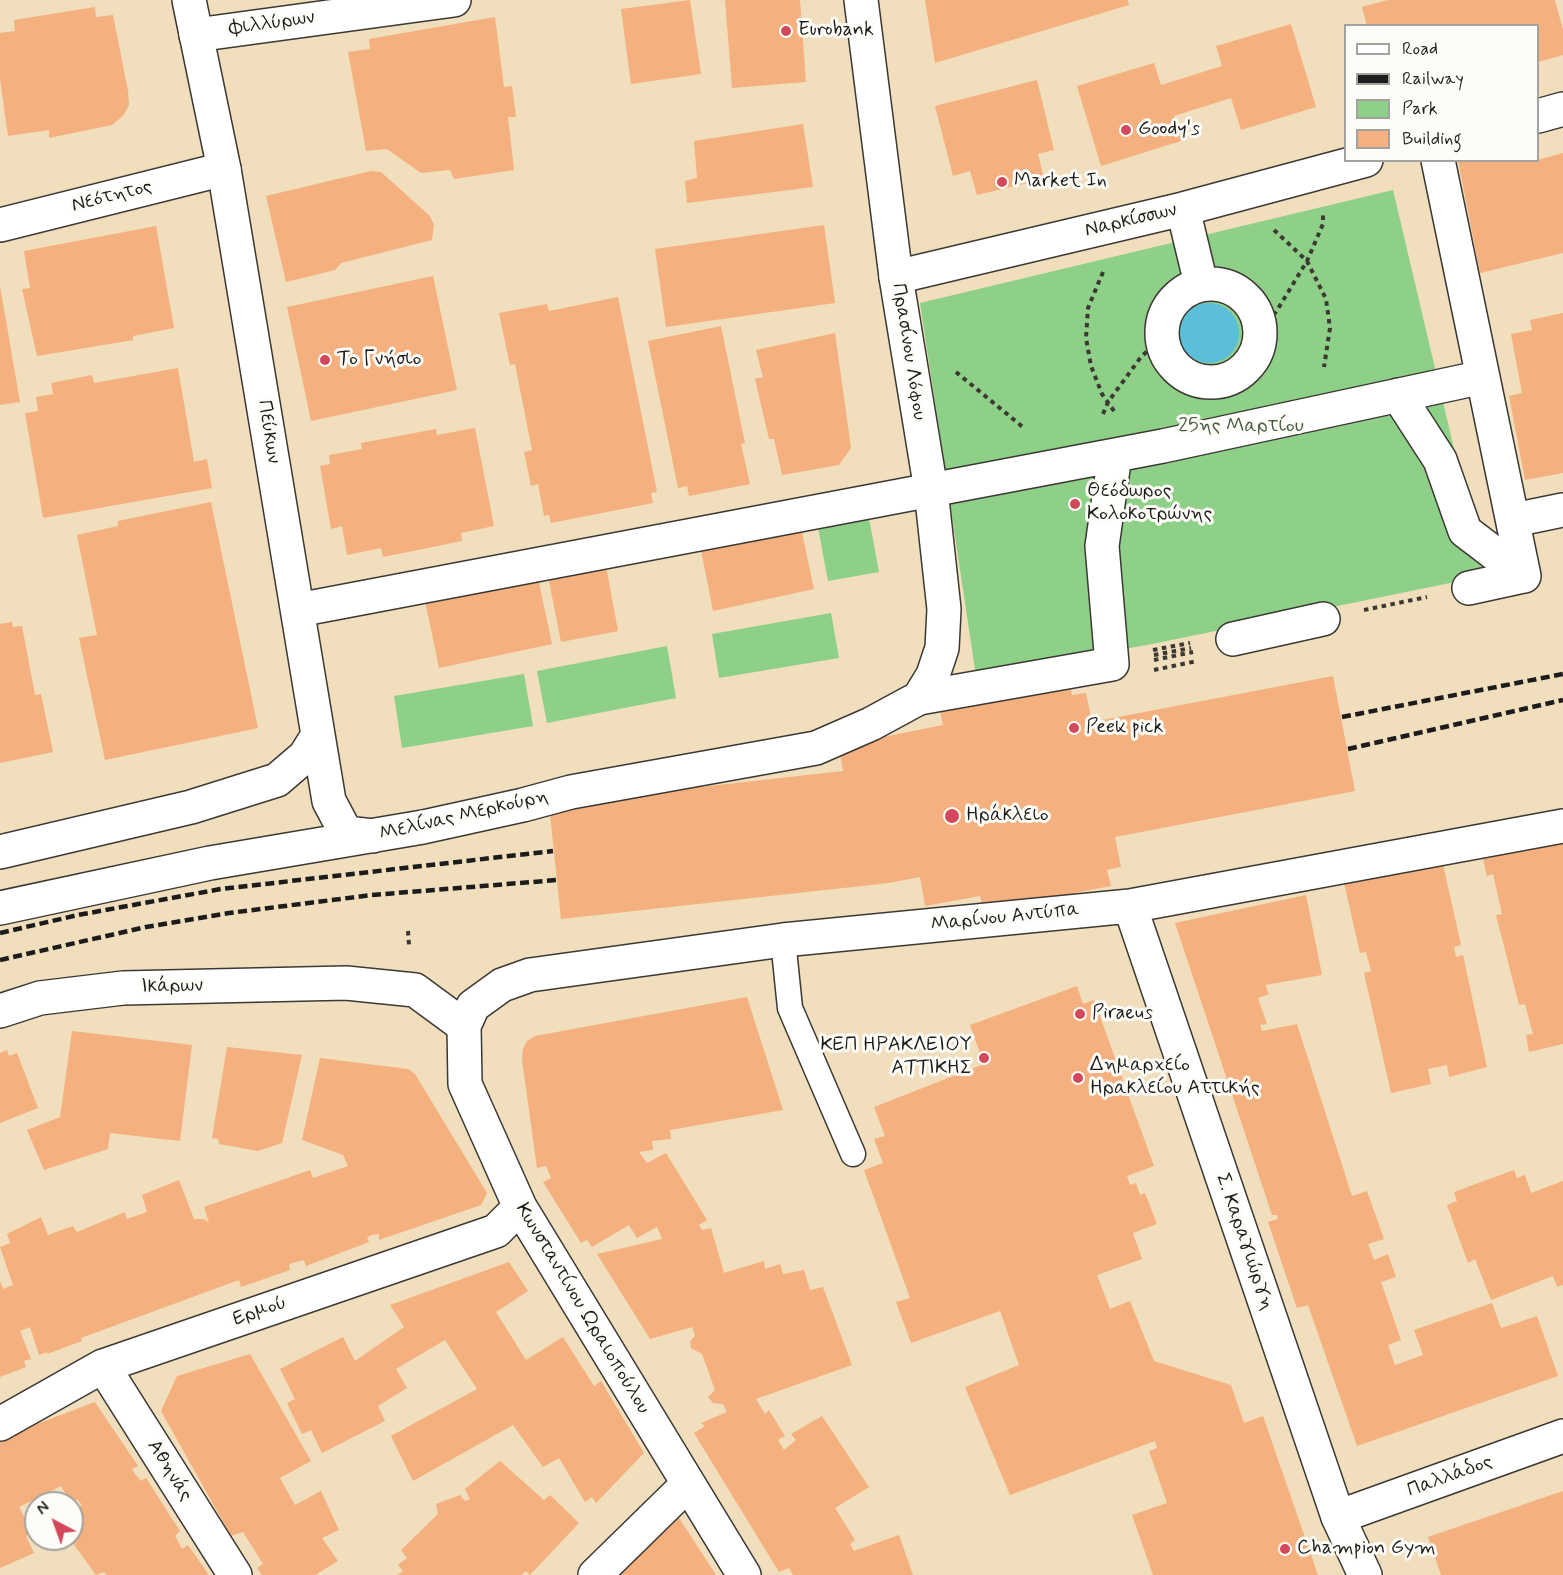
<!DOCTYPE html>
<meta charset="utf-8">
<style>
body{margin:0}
#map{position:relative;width:1563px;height:1575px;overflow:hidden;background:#f0debc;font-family:Mynerve,sans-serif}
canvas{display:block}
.legend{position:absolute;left:1344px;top:24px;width:195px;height:138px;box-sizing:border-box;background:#fdfcf7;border:2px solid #a3a29f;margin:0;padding:8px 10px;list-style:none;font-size:18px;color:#1c1c1c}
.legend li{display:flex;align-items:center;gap:12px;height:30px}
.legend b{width:30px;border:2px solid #a3a29f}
.north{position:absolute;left:24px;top:1491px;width:60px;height:60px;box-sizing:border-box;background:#fdfcf7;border:2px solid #a3a29f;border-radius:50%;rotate:319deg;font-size:16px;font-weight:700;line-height:24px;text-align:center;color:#1c1c1c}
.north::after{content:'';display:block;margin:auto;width:21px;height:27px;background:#d1495b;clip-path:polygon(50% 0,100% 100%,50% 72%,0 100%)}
</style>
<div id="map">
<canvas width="1563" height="1575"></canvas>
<ul class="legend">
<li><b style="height:8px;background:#fff"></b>Road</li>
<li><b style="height:8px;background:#1c1c1c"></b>Railway</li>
<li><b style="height:16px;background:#8ed088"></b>Park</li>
<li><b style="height:16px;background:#f4b07e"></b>Building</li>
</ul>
<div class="north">N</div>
</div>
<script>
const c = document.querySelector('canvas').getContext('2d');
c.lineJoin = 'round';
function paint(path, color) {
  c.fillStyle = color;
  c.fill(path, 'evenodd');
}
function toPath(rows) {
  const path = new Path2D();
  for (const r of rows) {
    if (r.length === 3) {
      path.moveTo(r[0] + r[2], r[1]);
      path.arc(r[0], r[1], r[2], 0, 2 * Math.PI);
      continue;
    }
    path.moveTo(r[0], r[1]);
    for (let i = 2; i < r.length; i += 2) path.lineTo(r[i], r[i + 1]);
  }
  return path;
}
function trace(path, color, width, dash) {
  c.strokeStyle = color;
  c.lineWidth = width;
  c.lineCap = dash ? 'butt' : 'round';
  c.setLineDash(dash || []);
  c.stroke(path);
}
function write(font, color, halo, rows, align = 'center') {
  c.font = font + ' Mynerve,sans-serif';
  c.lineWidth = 6;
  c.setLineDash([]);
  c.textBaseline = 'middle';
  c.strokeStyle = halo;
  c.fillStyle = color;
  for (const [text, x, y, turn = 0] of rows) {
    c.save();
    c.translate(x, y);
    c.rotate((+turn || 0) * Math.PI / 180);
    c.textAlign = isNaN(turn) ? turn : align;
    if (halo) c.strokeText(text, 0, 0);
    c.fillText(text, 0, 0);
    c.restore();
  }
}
const green = toPath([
 [1393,190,1484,576,1152,644,976,676,920,303],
 [868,513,879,572,828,581,817,522],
 [831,613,839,658,719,678,712,634],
 [667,646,676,698,547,723,537,671],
 [524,674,533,726,402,748,394,696]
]);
const water = toPath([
 [1209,333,30]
]);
const building = toPath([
 [690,0,701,74,631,84,621,9],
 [725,0,800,0,806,82,732,88],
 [925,0,1128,0,1129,5,935,63],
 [1388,0,1555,0,1563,30,1563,55,1538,62,1538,26,1367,26,1362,7],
 [95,7,96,17,113,15,128,91,129,105,123,116,112,125,49,138,49,130,8,136,0,79,0,33,15,31,14,20],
 [495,17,504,87,512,86,516,117,508,117,514,170,454,179,450,170,421,173,387,149,366,151,348,52,370,49,369,39],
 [1291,24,1316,107,1241,130,1231,98,1174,116,1181,141,1101,166,1077,86,1154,63,1161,85,1222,66,1216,46],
 [1037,80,1054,150,1038,154,1044,179,977,195,970,171,953,176,935,106],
 [803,124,813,187,687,203,685,181,697,178,694,141],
 [1563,153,1563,253,1480,273,1458,160,1534,161],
 [371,171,381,172,430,216,434,225,432,240,341,263,335,270,286,282,266,196],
 [824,225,835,303,666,327,655,249],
 [156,226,174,328,133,336,133,340,37,356,22,289,30,288,24,251],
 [433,276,457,390,311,421,287,307],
 [0,286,20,402,0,405],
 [618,297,657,492,651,493,653,503,551,523,549,515,544,516,538,484,531,486,524,452,532,450,515,364,510,365,499,313,547,304,549,311],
 [1563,313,1563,473,1525,480,1509,396,1522,393,1511,334,1532,330,1530,320],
 [721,326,745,443,741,444,750,484,689,496,687,486,678,488,648,341],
 [835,333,851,448,839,465,782,475,774,439,769,439,755,379,763,377,756,350],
 [178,368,194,462,207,459,212,488,43,518,25,413,38,411,36,397,53,394,51,383,92,375,94,383],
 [475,428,494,526,461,533,462,541,383,557,381,548,347,555,342,526,331,529,320,466,330,464,329,455,362,449,361,443,436,429,437,435],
 [211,502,258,728,105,760,79,638,97,635,77,535,118,526,118,521],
 [800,523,814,589,713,611,700,545],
 [605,560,618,631,561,642,547,571],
 [537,573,552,644,439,668,424,596],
 [12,622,13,627,22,626,35,695,41,694,53,752,0,763,0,624],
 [1333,676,1355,791,1115,837,1121,867,1107,870,1111,886,984,910,980,896,925,906,920,877,889,883,561,919,549,804,843,771,839,746,943,725,940,710,1070,685,1072,695,1086,693,1092,722],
 [1563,840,1563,1044,1529,1052,1526,1035,1533,1034,1525,1004,1519,1005,1496,915,1502,914,1493,874,1487,876,1483,859],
 [1442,860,1461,945,1454,947,1456,957,1463,955,1487,1067,1449,1077,1447,1065,1428,1069,1431,1084,1391,1093,1364,973,1371,971,1366,952,1360,953,1344,883],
 [1306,895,1322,975,1265,985,1269,994,1258,998,1267,1024,1260,1025,1262,1031,1297,1024,1352,1196,1367,1191,1384,1239,1368,1244,1374,1260,1388,1254,1396,1277,1381,1282,1401,1340,1388,1345,1395,1365,1423,1355,1414,1330,1492,1303,1501,1328,1537,1316,1558,1376,1357,1446,1308,1305,1297,1308,1268,1222,1278,1219,1277,1215,1272,1215,1175,923],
 [1077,986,1083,1004,1094,1000,1154,1166,1127,1176,1130,1185,1136,1183,1140,1195,1145,1193,1157,1224,1133,1233,1142,1259,1097,1275,1110,1309,1130,1301,1154,1361,1231,1385,1244,1423,1263,1416,1318,1575,1153,1575,1132,1515,1167,1503,1149,1451,1157,1448,1155,1441,1010,1495,965,1387,1019,1365,1000,1311,911,1343,896,1302,910,1298,864,1170,883,1163,874,1139,885,1136,874,1107,984,1064,970,1025],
 [747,997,783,1110,670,1130,671,1139,652,1141,653,1150,639,1152,647,1163,666,1153,707,1220,699,1225,702,1230,711,1228,724,1273,764,1261,765,1269,780,1264,783,1274,804,1270,810,1290,823,1287,852,1365,756,1399,765,1414,769,1410,785,1436,778,1440,784,1450,796,1440,791,1434,822,1416,869,1487,835,1508,855,1540,850,1544,854,1551,899,1535,913,1575,793,1575,789,1568,779,1572,694,1433,705,1426,701,1423,727,1412,723,1404,713,1403,708,1397,715,1390,702,1354,691,1348,690,1341,695,1336,692,1327,650,1339,597,1254,662,1239,657,1227,637,1238,629,1225,592,1247,587,1240,581,1243,543,1182,551,1178,546,1166,537,1168,522,1060,523,1049,527,1041,535,1036],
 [72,1031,192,1045,180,1141,110,1133,108,1149,44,1170,27,1130,60,1117],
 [227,1047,302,1055,282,1143,258,1151,219,1144,218,1139,212,1138],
 [7,1050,9,1056,17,1053,38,1108,0,1123,0,1053],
 [320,1058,408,1069,415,1074,487,1193,481,1205,379,1240,379,1234,372,1235,367,1237,369,1242,306,1266,304,1260,289,1264,290,1270,241,1287,239,1280,89,1335,81,1338,82,1341,47,1354,47,1352,39,1355,30,1327,20,1331,31,1359,24,1361,26,1367,0,1377,0,1281,3,1289,13,1285,0,1247,10,1243,7,1234,41,1217,48,1235,73,1226,77,1232,125,1212,127,1219,147,1212,142,1195,179,1180,194,1219,204,1219,209,1223,204,1207,310,1170,313,1178,348,1166,343,1155,302,1140],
 [1514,1170,1517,1178,1525,1175,1531,1193,1563,1181,1563,1285,1557,1287,1553,1276,1491,1300,1475,1259,1468,1263,1447,1205,1457,1201,1454,1192],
 [509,1262,528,1291,496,1312,526,1360,563,1337,594,1386,601,1381,644,1453,596,1503,592,1497,585,1502,559,1458,543,1467,513,1425,413,1481,391,1436,477,1389,445,1340,396,1369,407,1388,378,1406,385,1421,322,1453,311,1430,302,1434,287,1403,295,1399,280,1369,343,1337,355,1361,404,1327,390,1305],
 [250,1354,311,1461,280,1478,295,1505,321,1491,339,1530,322,1538,338,1561,315,1575,262,1575,257,1568,263,1564,243,1532,231,1536,161,1411,177,1376],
 [95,1402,138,1466,132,1469,135,1474,141,1481,146,1478,180,1531,175,1536,182,1549,188,1545,209,1575,107,1575,104,1572,96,1575,70,1539,72,1510,82,1505,77,1499,71,1503,61,1486,19,1507,32,1532,26,1536,34,1553,0,1568,0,1438],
 [500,1461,544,1500,550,1495,579,1523,530,1575,526,1571,521,1575,397,1575,403,1571,398,1565,407,1558,401,1550,438,1514,436,1504,460,1495,465,1501,470,1499,465,1489],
 [1563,1491,1563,1575,1441,1575,1428,1537],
 [674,1510,716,1575,609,1575]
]);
const path = toPath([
 [1274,230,1307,261,1326,299,1330,328,1324,367],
 [1103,272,1088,308,1086,338,1091,366,1102,394,1114,411],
 [1259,326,1276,312,1307,261,1323,224,1323,215],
 [956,372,1024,428],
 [1103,414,1108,402,1141,357,1162,337],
 [1364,610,1427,597],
 [1153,650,1190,643],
 [1154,655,1191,648],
 [1154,660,1193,652],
 [1154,670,1197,661],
 [408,931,409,945]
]);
const lane = toPath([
 [783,940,790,1008,853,1154]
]);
const street = toPath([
 [196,35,454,0],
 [1538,116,1563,109],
 [1438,160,1524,576],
 [1183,209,1201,284],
 [0,225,224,169],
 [896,277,1183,209,1366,160],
 [1211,333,49],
 [1398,395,1440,460,1465,531,1524,576],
 [1514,520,1563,510],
 [1469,588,1524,576],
 [298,610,1163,446,1483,377],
 [1233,639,1323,619],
 [919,698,1112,664,1102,546,1115,455],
 [1130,906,1338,1517,1563,1436],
 [0,1011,40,998,123,988,346,983,415,990,464,1026],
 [103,1366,235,1575],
 [0,1424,103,1366,496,1231,520,1207],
 [595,1575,688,1484],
 [744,1575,520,1207,465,1084,464,1026,473,1006,502,985,530,975,783,940,1130,906,1563,826]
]);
const secondary = toPath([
 [189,0,224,169,329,801,346,833,373,836],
 [0,852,191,807,277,780,305,756,318,735],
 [0,908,210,863,423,827,523,805,571,792,816,748,871,724,919,698,933,675,942,648,944,609,931,490,896,277,861,0],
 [1338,1517,1365,1575]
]);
const rail = toPath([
 [1342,717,1563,674],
 [1348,749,1563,700],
 [0,933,78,915,221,889,553,851],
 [0,960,146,927,229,913,372,895,557,880]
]);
const markers = [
 [786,31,6,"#d1495b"],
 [1126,130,6,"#d1495b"],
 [1002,182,6,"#d1495b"],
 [325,360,6,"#d1495b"],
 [1075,504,6,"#d1495b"],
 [1074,728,6,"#d1495b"],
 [952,816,8,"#d1495b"],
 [1080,1014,6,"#d1495b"],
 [984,1058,6,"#d1495b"],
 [1078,1078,6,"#d1495b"],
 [1285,1549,6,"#d1495b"]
];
const streetNames = [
 ["Φιλλύρων",272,24,-8],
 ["Νεότητος",112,197,-14],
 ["Ναρκίσσων",1131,221,-13],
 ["Πρασίνου Λόφου",908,352,81],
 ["Πεύκων",268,432,81],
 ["Μελίνας Μερκούρη",464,816,-13],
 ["Μαρίνου Αντύπα",1005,918,-6],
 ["Ικάρων",172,987,-1],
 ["Σ. Καραγιώργη",1244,1242,71],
 ["Κωνσταντίνου Ωραιοπούλου",582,1309,59],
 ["Ερμού",260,1312,-19],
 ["Αθηνάς",169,1471,58],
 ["Παλλάδος",1450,1477,-20]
];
const poiNames = [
 ["Eurobank",798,31],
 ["Goody's",1138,130],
 ["Market In",1014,182],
 ["Το Γνήσιο",337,360],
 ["Θεόδωρος",1087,492],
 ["Κολοκοτρώνης",1087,515],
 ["Peek pick",1086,728],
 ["Ηράκλειο",966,816],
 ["Piraeus",1092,1014],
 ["ΚΕΠ ΗΡΑΚΛΕΙΟΥ",972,1046,"right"],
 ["ΑΤΤΙΚΗΣ",972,1069,"right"],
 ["Δημαρχείο",1090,1066],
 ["Ηρακλείου Αττικής",1090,1089],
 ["Champion Gym",1297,1549]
];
const parkNames = [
 ["25ης Μαρτίου",1241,427]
];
paint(green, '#8ed088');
paint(water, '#5bbfd9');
paint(building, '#f4b07e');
trace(lane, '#3c3934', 27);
trace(street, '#3c3934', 36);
trace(secondary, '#3c3934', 36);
trace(path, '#3c3934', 4, [4.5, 4.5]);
trace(lane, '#fff', 24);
trace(street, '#fff', 33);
trace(secondary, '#fff', 33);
trace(rail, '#1c1c1c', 4.5, [9, 4.5]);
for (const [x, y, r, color] of markers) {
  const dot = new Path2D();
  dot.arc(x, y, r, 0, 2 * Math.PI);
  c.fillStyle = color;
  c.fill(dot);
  trace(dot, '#fdfcf7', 2);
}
write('20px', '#1c1c1c', '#fdfcf7', streetNames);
write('20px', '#1c1c1c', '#fdfcf7', poiNames, 'left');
write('20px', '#445b42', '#fdfcf7', parkNames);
</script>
